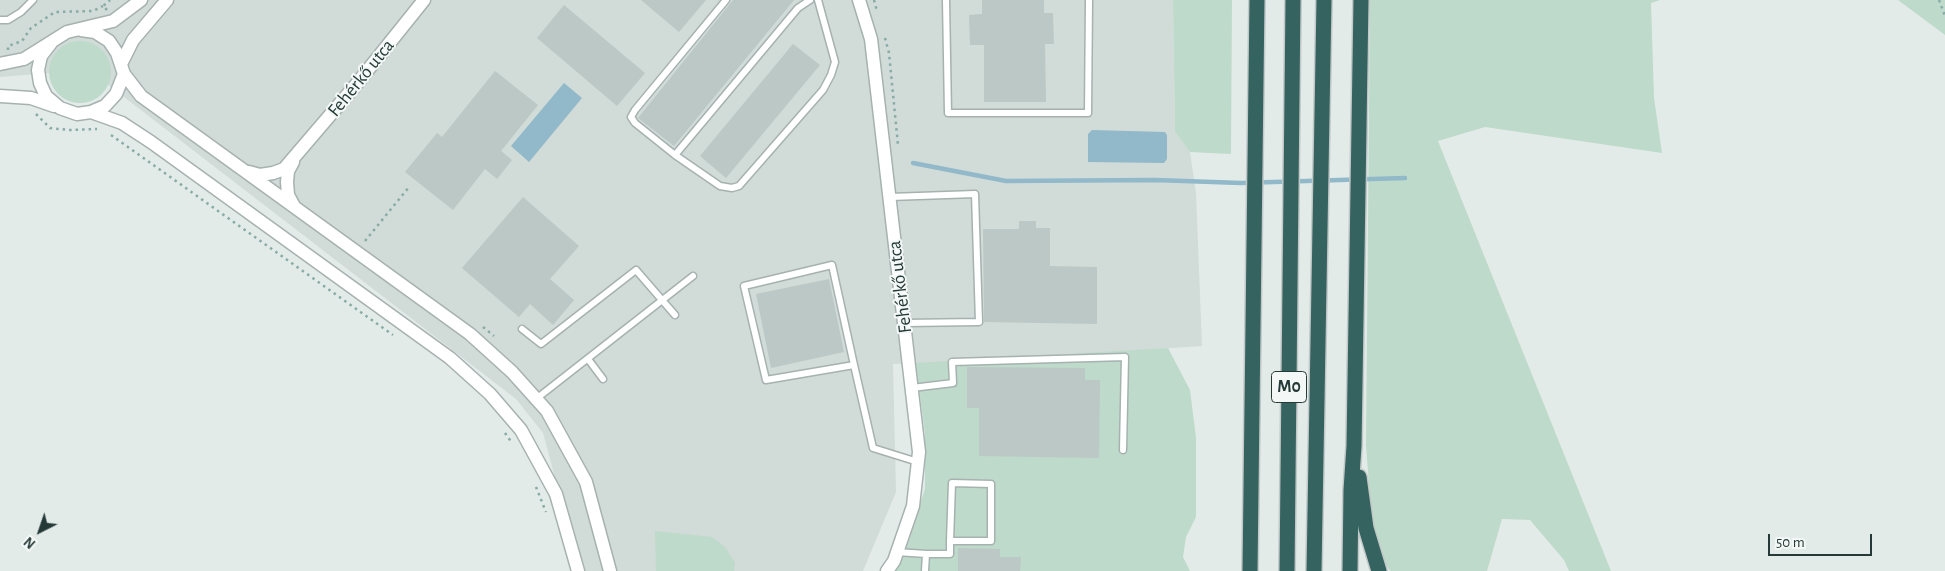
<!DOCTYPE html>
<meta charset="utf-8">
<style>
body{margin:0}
#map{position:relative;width:1945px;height:571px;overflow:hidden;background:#e3ebe9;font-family:"Alegreya Sans",sans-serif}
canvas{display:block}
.north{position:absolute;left:15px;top:506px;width:50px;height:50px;-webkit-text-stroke:4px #f3f8f6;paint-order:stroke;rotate:221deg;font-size:14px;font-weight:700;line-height:20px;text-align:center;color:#253a37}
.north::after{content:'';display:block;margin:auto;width:18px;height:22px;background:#253a37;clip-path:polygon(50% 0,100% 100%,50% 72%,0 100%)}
.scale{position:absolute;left:1768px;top:534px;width:104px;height:22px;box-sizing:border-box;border:2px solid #253a37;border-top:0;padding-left:6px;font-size:15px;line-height:18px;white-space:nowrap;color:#253a37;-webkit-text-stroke:4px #f3f8f6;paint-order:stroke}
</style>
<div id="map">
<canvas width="1945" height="571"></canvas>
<div class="north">N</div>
<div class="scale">50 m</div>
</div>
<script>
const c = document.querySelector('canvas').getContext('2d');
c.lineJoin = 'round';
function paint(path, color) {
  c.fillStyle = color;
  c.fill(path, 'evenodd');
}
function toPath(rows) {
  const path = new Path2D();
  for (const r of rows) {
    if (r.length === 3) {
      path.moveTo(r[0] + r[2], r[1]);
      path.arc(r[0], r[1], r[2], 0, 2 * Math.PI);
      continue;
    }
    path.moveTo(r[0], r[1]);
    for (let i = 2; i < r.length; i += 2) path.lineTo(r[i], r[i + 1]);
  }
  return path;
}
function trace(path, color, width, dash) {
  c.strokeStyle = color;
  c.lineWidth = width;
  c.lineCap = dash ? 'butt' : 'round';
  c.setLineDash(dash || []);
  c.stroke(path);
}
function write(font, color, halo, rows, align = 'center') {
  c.font = font + ' "Alegreya Sans",sans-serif';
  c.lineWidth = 4;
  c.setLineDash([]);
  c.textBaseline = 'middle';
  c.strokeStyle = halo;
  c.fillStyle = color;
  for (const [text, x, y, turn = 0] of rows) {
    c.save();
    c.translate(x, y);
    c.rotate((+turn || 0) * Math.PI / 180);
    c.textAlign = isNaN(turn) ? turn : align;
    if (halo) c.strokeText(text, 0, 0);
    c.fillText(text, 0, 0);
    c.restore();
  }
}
const built = toPath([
 [0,0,1173,0,1175,132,1190,152,1196,193,1202,346,1157,349,891,571,909,541,925,489,925,433,916,363,893,364,896,492,863,571,580,571,543,433,516,399,89,70,0,77]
]);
const green = toPath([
 [1173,0,1232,0,1231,154,1190,152,1175,132],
 [1370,0,1660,0,1651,3,1654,98,1662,153,1485,127,1438,141,1611,571,1569,571,1564,560,1530,520,1502,519,1487,571,1390,571,1381,557,1372,526,1366,445],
 [1898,0,1945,0,1945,35],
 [80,72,31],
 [1168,348,1190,390,1196,438,1196,517,1186,537,1183,557,1190,571,891,571,909,541,925,489,925,433,916,363],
 [655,531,712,537,725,547,735,563,734,571,656,571]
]);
const water = toPath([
 [564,83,582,98,529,162,511,146],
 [1092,130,1165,132,1167,135,1167,159,1164,163,1088,162,1088,134]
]);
const stream = toPath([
 [913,163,1006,181,1155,180,1241,183,1405,178]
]);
const building = toPath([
 [641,0,706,0,679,32],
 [733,0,794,0,674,146,638,118],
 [982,0,1044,0,1044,13,1053,13,1054,44,1045,44,1046,102,984,102,984,45,970,45,969,15,982,14],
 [564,5,645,73,617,106,537,38],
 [793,44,820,65,726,178,700,156],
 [495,71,538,105,501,151,512,160,497,179,485,169,453,210,405,172,437,133,442,137],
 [523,197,579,246,550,279,574,300,553,325,530,304,519,317,462,268],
 [1019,221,1036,221,1036,228,1050,228,1050,266,1097,267,1097,324,984,322,983,229,1019,229],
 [829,279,844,352,771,368,756,294],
 [967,367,1085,368,1085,380,1100,380,1099,458,979,456,979,408,967,408],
 [958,548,1000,549,1000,557,1021,557,1020,571,958,571]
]);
const path = toPath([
 [874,0,877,11],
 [1939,0,1945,16],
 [107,10,103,6,110,0],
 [885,38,889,53,898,145],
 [8,50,8,46,22,41,31,28,55,12,93,11,103,6],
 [36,114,50,128,69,130,97,129],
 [111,135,393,335],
 [365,241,409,187],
 [483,327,494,336],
 [505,433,512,443],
 [536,487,546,512]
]);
const lane = toPath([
 [726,0,635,110,631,117,635,123,675,155,798,8,810,0],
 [946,0,948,113,1088,113,1089,0],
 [0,20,8,20,21,12,33,0],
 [675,155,720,186,732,188,739,186,823,90,831,75,835,62,818,0],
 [890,197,975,194,979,322,905,323],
 [522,329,541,344,636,270,675,315],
 [588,359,603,379],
 [854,365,766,380,744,286,832,265,854,365,873,448,918,462],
 [912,388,953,383,952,362,1125,357,1123,450],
 [536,399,693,276],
 [897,552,926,554,925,571],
 [926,554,950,554,950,541,952,483,991,484,991,541,950,541]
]);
const street = toPath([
 [859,0,871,39,919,452,913,506,894,561,887,571],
 [81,30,95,32,109,41,117,53,124,74,141,96,470,334,512,372,547,411,586,482,610,571],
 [51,43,41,56,38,70,40,83,46,96,60,108,77,114,91,112,105,106,116,94,124,74],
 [0,64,24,59,67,32,113,21,141,0],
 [121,64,133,40,167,0],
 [0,96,31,98,54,106],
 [91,112,122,123,151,142,450,358,490,394,521,430,556,494,578,571],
 [293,162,288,171,287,182,288,195,294,206],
 [249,172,260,175,273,173,284,169,355,86,424,0]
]);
const highway = toPath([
 [1359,477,1366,528,1379,571],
 [1250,571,1257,0],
 [1287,571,1293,0],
 [1314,571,1324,0],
 [1350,571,1351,490,1354,446,1361,0]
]);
const shields = [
 [1289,387,35]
];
const shieldNames = [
 ["M0",1289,387]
];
const streetNames = [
 ["Fehérkő utca",361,78,-51],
 ["Fehérkő utca",900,287,-97]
];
paint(built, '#d1dbd8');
paint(green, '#bedaca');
paint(water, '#91b9c9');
trace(stream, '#91b9c9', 4.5);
paint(building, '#bcc8c5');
trace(lane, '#a6b2b0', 9);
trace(street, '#a6b2b0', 15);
trace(highway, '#c2c8c7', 18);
trace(path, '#87aba5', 2.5, [2.5, 4]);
trace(lane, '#fff', 6);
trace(street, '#fff', 12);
trace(highway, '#346360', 15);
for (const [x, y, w] of shields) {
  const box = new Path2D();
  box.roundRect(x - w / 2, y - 15.5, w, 31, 4);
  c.fillStyle = '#f3f8f6';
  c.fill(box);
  trace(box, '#253a37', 1);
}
write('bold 18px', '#253a37', null, shieldNames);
write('19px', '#253a37', '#f3f8f6', streetNames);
</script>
